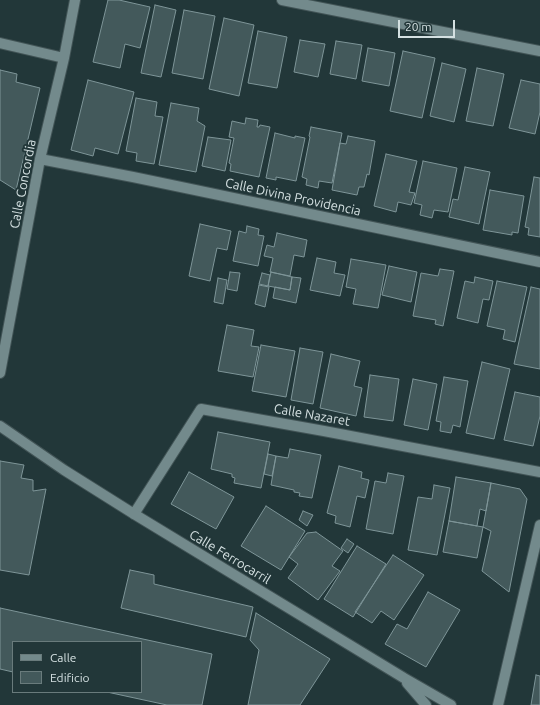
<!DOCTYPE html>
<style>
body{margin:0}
#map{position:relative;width:540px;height:705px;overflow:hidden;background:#223739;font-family:Ubuntu,sans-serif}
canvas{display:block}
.legend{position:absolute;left:12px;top:641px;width:130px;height:52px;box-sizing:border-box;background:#223739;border:1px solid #697b7c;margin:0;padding:5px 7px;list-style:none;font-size:12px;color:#d4e0e1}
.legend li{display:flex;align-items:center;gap:8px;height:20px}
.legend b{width:20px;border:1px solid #697b7c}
.scale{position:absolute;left:398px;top:20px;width:57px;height:18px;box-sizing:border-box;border:2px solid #d4e0e1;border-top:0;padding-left:5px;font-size:12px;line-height:14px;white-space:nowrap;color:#d4e0e1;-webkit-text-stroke:3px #223739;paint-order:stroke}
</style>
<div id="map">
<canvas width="540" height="705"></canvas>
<ul class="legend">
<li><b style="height:5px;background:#738a8c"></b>Calle</li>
<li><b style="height:11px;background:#43595b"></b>Edificio</li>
</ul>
<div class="scale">20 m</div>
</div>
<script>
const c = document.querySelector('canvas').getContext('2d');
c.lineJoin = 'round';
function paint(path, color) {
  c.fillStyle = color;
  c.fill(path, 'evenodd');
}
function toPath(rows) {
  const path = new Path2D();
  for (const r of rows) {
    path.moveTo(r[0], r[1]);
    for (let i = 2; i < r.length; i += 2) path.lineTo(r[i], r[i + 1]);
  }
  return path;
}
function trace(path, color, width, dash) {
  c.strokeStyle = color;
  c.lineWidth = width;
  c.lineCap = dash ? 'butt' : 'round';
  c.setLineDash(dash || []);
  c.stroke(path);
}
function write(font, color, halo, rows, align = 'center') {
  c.font = font + ' Ubuntu,sans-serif';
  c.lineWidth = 4;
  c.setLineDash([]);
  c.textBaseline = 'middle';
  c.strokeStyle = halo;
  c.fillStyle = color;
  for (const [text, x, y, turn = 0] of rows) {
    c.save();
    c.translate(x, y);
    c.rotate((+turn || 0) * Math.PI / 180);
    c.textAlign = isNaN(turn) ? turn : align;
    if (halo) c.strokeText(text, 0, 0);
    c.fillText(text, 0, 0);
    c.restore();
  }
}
const building = toPath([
 [108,0,119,0,150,7,140,48,125,44,120,68,93,62,108,0],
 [155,5,176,10,161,77,141,73,155,5],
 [184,10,215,16,203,79,172,73,184,10],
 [224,18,254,25,239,96,209,89,224,18],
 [258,31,287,37,277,88,248,83,258,31],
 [300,40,325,44,318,77,294,72,300,40],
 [336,41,362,45,356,79,330,74,336,41],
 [368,48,395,53,389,86,362,81,368,48],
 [403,51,435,58,422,118,390,111,403,51],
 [442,63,466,69,454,122,430,116,442,63],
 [477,68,504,74,493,126,466,121,477,68],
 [0,70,17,74,16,82,40,88,16,190,0,180,0,70],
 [88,80,134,92,118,154,95,148,93,156,71,150,88,80],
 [521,80,540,84,540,112,535,134,509,128,521,80],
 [136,98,157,102,155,116,163,117,154,164,136,161,137,153,126,151,136,98],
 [171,103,199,108,197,121,205,126,196,172,159,165,171,103],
 [246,118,258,120,257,127,259,127,260,125,270,127,259,177,230,171,231,164,229,163,234,138,229,137,232,121,245,124,246,118],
 [311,127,342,133,332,183,319,181,318,188,306,185,307,179,302,177,310,137,309,136,311,127],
 [275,133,295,138,295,136,305,138,296,181,276,177,276,180,266,178,275,133],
 [348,136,375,141,369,175,367,174,364,187,359,187,357,195,332,190,340,143,346,144,348,136],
 [208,137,231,140,225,171,202,166,208,137],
 [386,154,417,161,409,192,415,193,411,205,398,202,396,212,374,206,386,154],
 [423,161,457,168,448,212,434,210,432,218,420,215,422,205,414,203,423,161],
 [465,167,490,172,479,224,449,217,453,199,458,200,465,167],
 [534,177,540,178,540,237,528,235,529,228,525,227,534,177],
 [490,190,524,196,518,233,512,232,512,235,483,230,490,190],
 [200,224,231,231,227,250,217,248,210,281,189,276,200,224],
 [247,226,259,229,258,235,264,236,258,266,233,261,239,231,246,233,247,226],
 [277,233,307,240,304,257,294,255,290,276,270,272,273,258,264,256,267,245,274,247,277,233],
 [317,258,336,262,334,273,345,275,340,296,310,290,317,258],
 [351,259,386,265,378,308,353,304,356,289,346,287,351,259],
 [389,266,417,272,411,302,382,295,389,266],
 [440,269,454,271,443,326,435,324,436,320,413,316,421,273,438,276,440,269],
 [230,272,240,273,237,291,227,289,230,272],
 [271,272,292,277,290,290,268,286,271,272],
 [262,273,270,275,268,286,259,284,262,273],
 [292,277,301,278,296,303,273,298,275,287,290,290,292,277],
 [475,277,493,281,489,300,483,299,478,323,457,318,465,281,474,283,475,277],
 [218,278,227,280,223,304,214,302,218,278],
 [497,281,527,287,515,342,503,339,505,330,487,326,497,281],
 [259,285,269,287,265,307,255,304,259,285],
 [531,287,540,289,540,369,514,364,531,287],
 [227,325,254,330,251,346,259,347,253,377,218,371,227,325],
 [261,345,295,351,286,397,252,391,261,345],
 [300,348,323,352,313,404,291,400,300,348],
 [331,354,360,361,354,386,362,388,356,416,320,408,331,354],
 [482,362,510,369,494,439,466,433,482,362],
 [370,375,399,379,393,421,364,417,370,375],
 [444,377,468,381,460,427,453,425,451,433,440,431,441,422,436,421,444,377],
 [413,379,437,384,428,430,404,425,413,379],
 [515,392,540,397,540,416,533,446,504,440,515,392],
 [218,432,270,442,261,488,234,483,235,478,232,477,232,474,211,469,218,432],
 [290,449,321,455,312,498,299,496,300,493,294,492,294,490,271,485,276,456,288,458,290,449],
 [268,454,276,456,272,476,264,474,268,454],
 [0,461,24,465,21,478,33,480,33,491,46,489,29,575,0,570,0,461],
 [339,466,362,472,361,478,369,480,365,498,357,496,350,527,335,523,336,516,327,513,339,466],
 [189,472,234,497,216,529,171,504,189,472],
 [388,473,404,476,393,534,366,529,375,481,386,483,388,473],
 [456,477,491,483,486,511,480,509,477,526,449,521,456,477],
 [491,483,520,489,527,499,509,592,482,571,491,531,483,527,491,483],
 [434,485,450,488,437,555,408,550,418,497,432,499,434,485],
 [266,506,305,531,281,570,241,546,266,506],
 [303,511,313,515,307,526,299,520,303,511],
 [449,521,483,527,477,558,443,552,449,521],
 [316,532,343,551,332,566,340,571,318,600,288,578,298,564,289,557,307,533,316,532],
 [347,539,354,544,348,553,341,548,347,539],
 [357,546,386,564,353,617,324,599,357,546],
 [393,555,424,575,394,620,381,611,372,623,355,612,393,555],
 [130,570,154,575,154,584,253,607,246,637,121,608,130,570],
 [428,592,460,610,426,667,385,644,397,624,407,629,428,592],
 [0,608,212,654,202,705,167,705,107,692,141,692,141,642,13,642,13,672,0,669,0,608],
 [256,613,330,659,300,705,248,705,259,650,250,640,256,613],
 [536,675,540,676,540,705,531,705,536,675]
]);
const street = toPath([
 [282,0,540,51],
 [0,43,64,58],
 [40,159,133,177,540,262],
 [0,373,40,159,64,58,75,0],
 [134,514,201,409,324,431,540,472],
 [498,705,540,525]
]);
const secondary = toPath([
 [0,426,64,470,134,514,404,678,451,705],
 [407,683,426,705]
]);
const streetNames = [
 ["Calle Concordia",23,184,-79],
 ["Calle Divina Providencia",293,197,12],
 ["Calle Nazaret",312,415,10],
 ["Calle Ferrocarril",230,557,31]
];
paint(building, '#43595b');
trace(building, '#7e9598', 1);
trace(street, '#425456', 12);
trace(secondary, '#425456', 12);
trace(street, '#738a8c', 10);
trace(secondary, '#738a8c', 10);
write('13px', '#d4e0e1', '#223739', streetNames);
</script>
